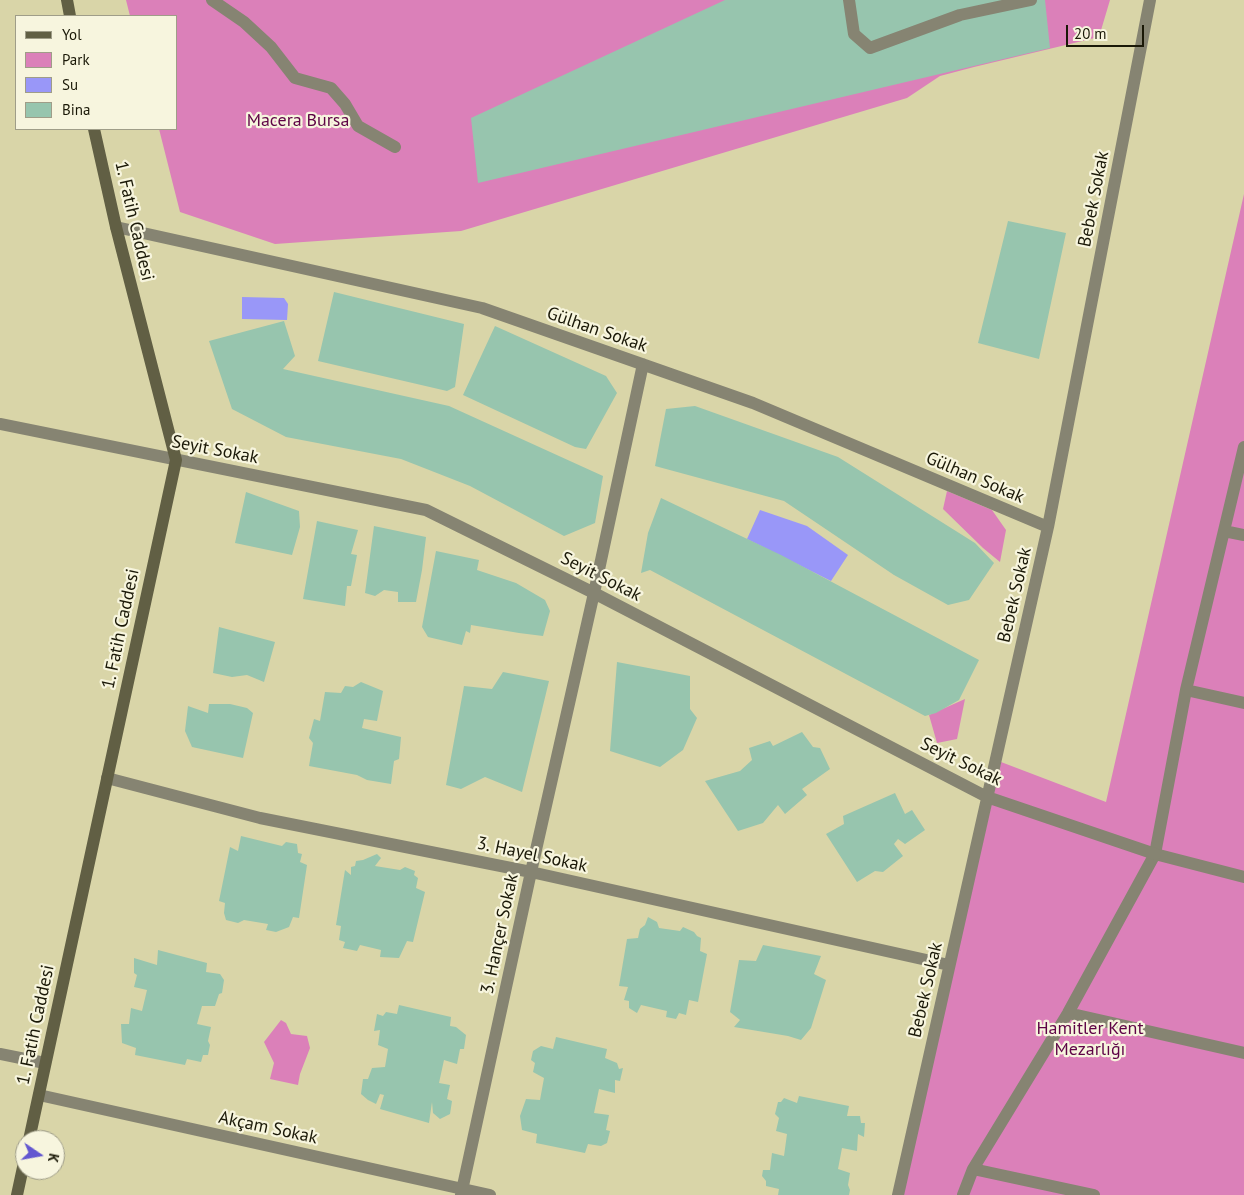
<!DOCTYPE html>
<meta charset="utf-8">
<style>
body{margin:0}
#map{position:relative;width:1244px;height:1195px;overflow:hidden;background:#d9d5a8;font-family:"PT Sans",sans-serif}
canvas{display:block}
.legend{position:absolute;left:15px;top:15px;width:162px;height:115px;box-sizing:border-box;background:#f7f5de;border:1px solid #9f9d88;margin:0;padding:6px 9px;list-style:none;font-size:15px;color:#1a1807}
.legend li{display:flex;align-items:center;gap:10px;height:25px}
.legend b{width:25px;border:1px solid #9f9d88}
.north{position:absolute;left:15px;top:1130px;width:50px;height:50px;box-sizing:border-box;background:#f7f5de;border:1px solid #9f9d88;border-radius:50%;rotate:102deg;font-size:14px;font-weight:700;line-height:20px;text-align:center;color:#1a1807}
.north::after{content:'';display:block;margin:auto;width:18px;height:22px;background:#6357d0;clip-path:polygon(50% 0,100% 100%,50% 72%,0 100%)}
.scale{position:absolute;left:1066px;top:25px;width:78px;height:22px;box-sizing:border-box;border:2px solid #1a1807;border-top:0;padding-left:6px;font-size:15px;line-height:18px;white-space:nowrap;color:#1a1807;-webkit-text-stroke:4px #f7f5de;paint-order:stroke}
</style>
<div id="map">
<canvas width="1244" height="1195"></canvas>
<ul class="legend">
<li><b style="height:6px;background:#615f44"></b>Yol</li>
<li><b style="height:14px;background:#db80b9"></b>Park</li>
<li><b style="height:14px;background:#9997f8"></b>Su</li>
<li><b style="height:14px;background:#97c5ae"></b>Bina</li>
</ul>
<div class="north">K</div>
<div class="scale">20 m</div>
</div>
<script>
const c = document.querySelector('canvas').getContext('2d');
c.lineJoin = 'round';
function paint(path, color) {
  c.fillStyle = color;
  c.fill(path, 'evenodd');
}
function toPath(rows) {
  const path = new Path2D();
  for (const r of rows) {
    path.moveTo(r[0], r[1]);
    for (let i = 2; i < r.length; i += 2) path.lineTo(r[i], r[i + 1]);
  }
  return path;
}
function trace(path, color, width, dash) {
  c.strokeStyle = color;
  c.lineWidth = width;
  c.lineCap = dash ? 'butt' : 'round';
  c.setLineDash(dash || []);
  c.stroke(path);
}
function write(font, color, halo, rows, align = 'center') {
  c.font = font + ' "PT Sans",sans-serif';
  c.lineWidth = 4.5;
  c.setLineDash([]);
  c.textBaseline = 'middle';
  c.strokeStyle = halo;
  c.fillStyle = color;
  for (const [text, x, y, turn = 0] of rows) {
    c.save();
    c.translate(x, y);
    c.rotate((+turn || 0) * Math.PI / 180);
    c.textAlign = isNaN(turn) ? turn : align;
    if (halo) c.strokeText(text, 0, 0);
    c.fillText(text, 0, 0);
    c.restore();
  }
}
const green = toPath([
 [126,0,1110,0,1099,37,974,67,940,76,907,98,461,231,275,244,180,212,159,129,176,129,176,16,130,16],
 [1244,194,1244,1195,902,1195,1001,762,1106,802],
 [947,491,992,510,1006,530,1000,562,983,548,943,509],
 [965,699,957,739,937,743,929,715],
 [281,1020,286,1023,291,1034,307,1036,310,1048,300,1074,298,1085,270,1079,274,1063,264,1042]
]);
const water = toPath([
 [242,297,284,298,288,304,287,320,242,319],
 [760,510,807,526,848,555,831,581,747,539]
]);
const building = toPath([
 [725,0,1045,0,1050,48,478,183,471,118],
 [1008,221,1066,233,1039,359,978,343],
 [334,292,464,324,455,387,447,391,318,361],
 [284,321,295,356,283,369,449,406,603,476,595,523,564,536,470,486,401,459,286,437,232,409,209,341],
 [495,326,606,376,617,393,586,449,575,447,463,395],
 [695,406,838,457,975,543,994,563,969,600,948,605,894,575,784,501,655,466,666,409],
 [246,492,299,511,300,527,292,555,235,543],
 [661,498,781,555,979,660,959,700,936,713,925,716,650,570,641,573,648,533],
 [317,521,358,530,351,554,357,555,351,586,347,586,345,606,303,599],
 [374,526,426,537,422,570,416,602,398,602,398,592,384,590,375,596,365,593],
 [436,551,479,560,477,570,516,583,545,600,550,611,543,636,519,633,471,625,470,633,466,631,462,645,428,637,422,627],
 [219,627,275,642,264,682,247,675,232,677,213,673],
 [617,662,690,676,690,709,697,718,683,750,660,767,610,751],
 [503,672,549,681,522,792,485,777,461,789,446,785,464,686,492,689],
 [361,682,383,691,377,721,364,719,362,728,401,737,399,759,394,761,391,784,367,780,357,775,309,766,313,743,309,738,314,719,320,721,325,692,341,693,345,686,353,687],
 [209,704,230,704,247,708,253,713,243,758,192,747,185,731,188,706,208,713],
 [802,732,813,747,820,748,830,769,802,789,807,795,785,814,778,805,763,823,738,831,705,781,740,771,752,760,749,748,770,741,773,746],
 [895,793,905,814,912,810,925,830,905,844,898,839,894,844,903,856,883,872,875,871,857,882,826,834,844,824,843,816],
 [241,836,282,846,286,842,297,844,298,853,302,854,300,862,307,865,299,918,293,917,289,927,276,932,266,930,268,924,244,920,238,923,226,920,224,913,225,903,219,901,230,847,238,851],
 [377,854,381,858,375,866,400,870,405,867,415,871,414,875,418,878,416,888,425,892,413,942,407,941,399,958,380,957,381,950,360,945,357,951,343,948,345,942,339,940,341,926,336,925,345,870,351,875,351,867,355,866,356,861,363,860],
 [648,917,657,922,659,928,680,931,683,927,694,932,697,936,701,938,700,951,707,954,698,1002,689,1000,686,1015,679,1013,676,1019,666,1017,667,1011,641,1005,637,1013,629,1008,629,1001,624,1000,628,987,619,986,627,939,638,938,640,929,645,925],
 [763,945,821,956,814,974,826,980,811,1028,801,1040,788,1036,734,1027,740,1020,730,1012,739,960,756,961],
 [158,950,207,963,206,972,220,974,224,980,222,993,219,994,215,1006,202,1006,197,1024,211,1027,208,1041,210,1045,208,1055,203,1055,201,1062,187,1059,185,1065,135,1055,136,1048,122,1043,121,1024,129,1024,131,1008,142,1011,147,990,134,987,137,975,134,973,134,958,157,965],
 [399,1005,451,1017,450,1026,456,1027,466,1035,464,1049,460,1049,457,1064,444,1060,439,1083,450,1085,447,1099,452,1101,450,1114,440,1119,433,1113,432,1102,429,1123,380,1109,384,1095,380,1094,376,1104,368,1100,361,1094,363,1079,368,1079,372,1068,385,1067,388,1049,378,1045,380,1030,374,1031,377,1014,383,1016,386,1012,397,1014],
 [556,1037,607,1049,605,1058,617,1063,619,1069,623,1068,620,1081,615,1080,615,1093,599,1089,594,1113,609,1115,606,1130,610,1131,607,1143,601,1146,588,1144,585,1153,536,1143,537,1134,522,1130,520,1116,526,1099,540,1100,544,1078,533,1072,535,1063,531,1060,533,1051,541,1046,553,1049],
 [799,1096,849,1106,847,1116,860,1116,861,1123,865,1123,864,1137,858,1134,857,1151,842,1148,838,1169,850,1173,848,1185,850,1190,849,1195,778,1195,779,1189,766,1186,766,1181,762,1176,763,1170,770,1170,772,1153,784,1156,787,1134,776,1131,779,1118,775,1114,778,1102,781,1102,784,1098,797,1103]
]);
const lane = toPath([
 [1224,531,1244,535],
 [1186,690,1244,703],
 [1155,854,1244,877],
 [1068,1013,1244,1053],
 [973,1169,1094,1195],
 [963,1195,973,1169,1068,1013,1155,854,1186,690,1244,447]
]);
const street = toPath([
 [212,0,244,22,271,47,295,78,331,88,345,104,358,126,395,147],
 [849,0,854,34,870,48,960,15,1031,0],
 [116,227,482,308,753,403,1048,527],
 [0,424,426,510,594,593,987,797,1155,854],
 [107,778,260,818,531,872,949,965],
 [0,1054,45,1063],
 [39,1095,490,1195],
 [461,1195,531,872,594,593,643,364],
 [898,1195,1048,527,1150,0]
]);
const secondary = toPath([
 [67,0,70,16],
 [29,1140,176,460,116,227,94,129],
 [17,1195,25,1158]
]);
const parkNames = [
 ["Macera Bursa",298,121],
 ["Hamitler Kent",1090,1029],
 ["Mezarlığı",1090,1050]
];
const streetNames = [
 ["Bebek Sokak",1094,199,-79],
 ["1. Fatih Caddesi",134,221,77],
 ["Gülhan Sokak",597,330,19],
 ["Seyit Sokak",215,450,11],
 ["Gülhan Sokak",975,478,23],
 ["Seyit Sokak",601,577,27],
 ["Bebek Sokak",1015,595,-77],
 ["1. Fatih Caddesi",121,629,-78],
 ["Seyit Sokak",961,762,26],
 ["3. Hayel Sokak",532,855,12],
 ["3. Hançer Sokak",500,934,-78],
 ["Bebek Sokak",926,990,-77],
 ["1. Fatih Caddesi",36,1025,-78],
 ["Akçam Sokak",268,1128,12]
];
paint(green, '#db80b9');
paint(water, '#9997f8');
paint(building, '#97c5ae');
trace(lane, '#868472', 12);
trace(street, '#868472', 12);
trace(secondary, '#615f44', 12);
write('18px', '#5e0446', '#f7f5de', parkNames);
write('18px', '#1a1807', '#f7f5de', streetNames);
</script>
